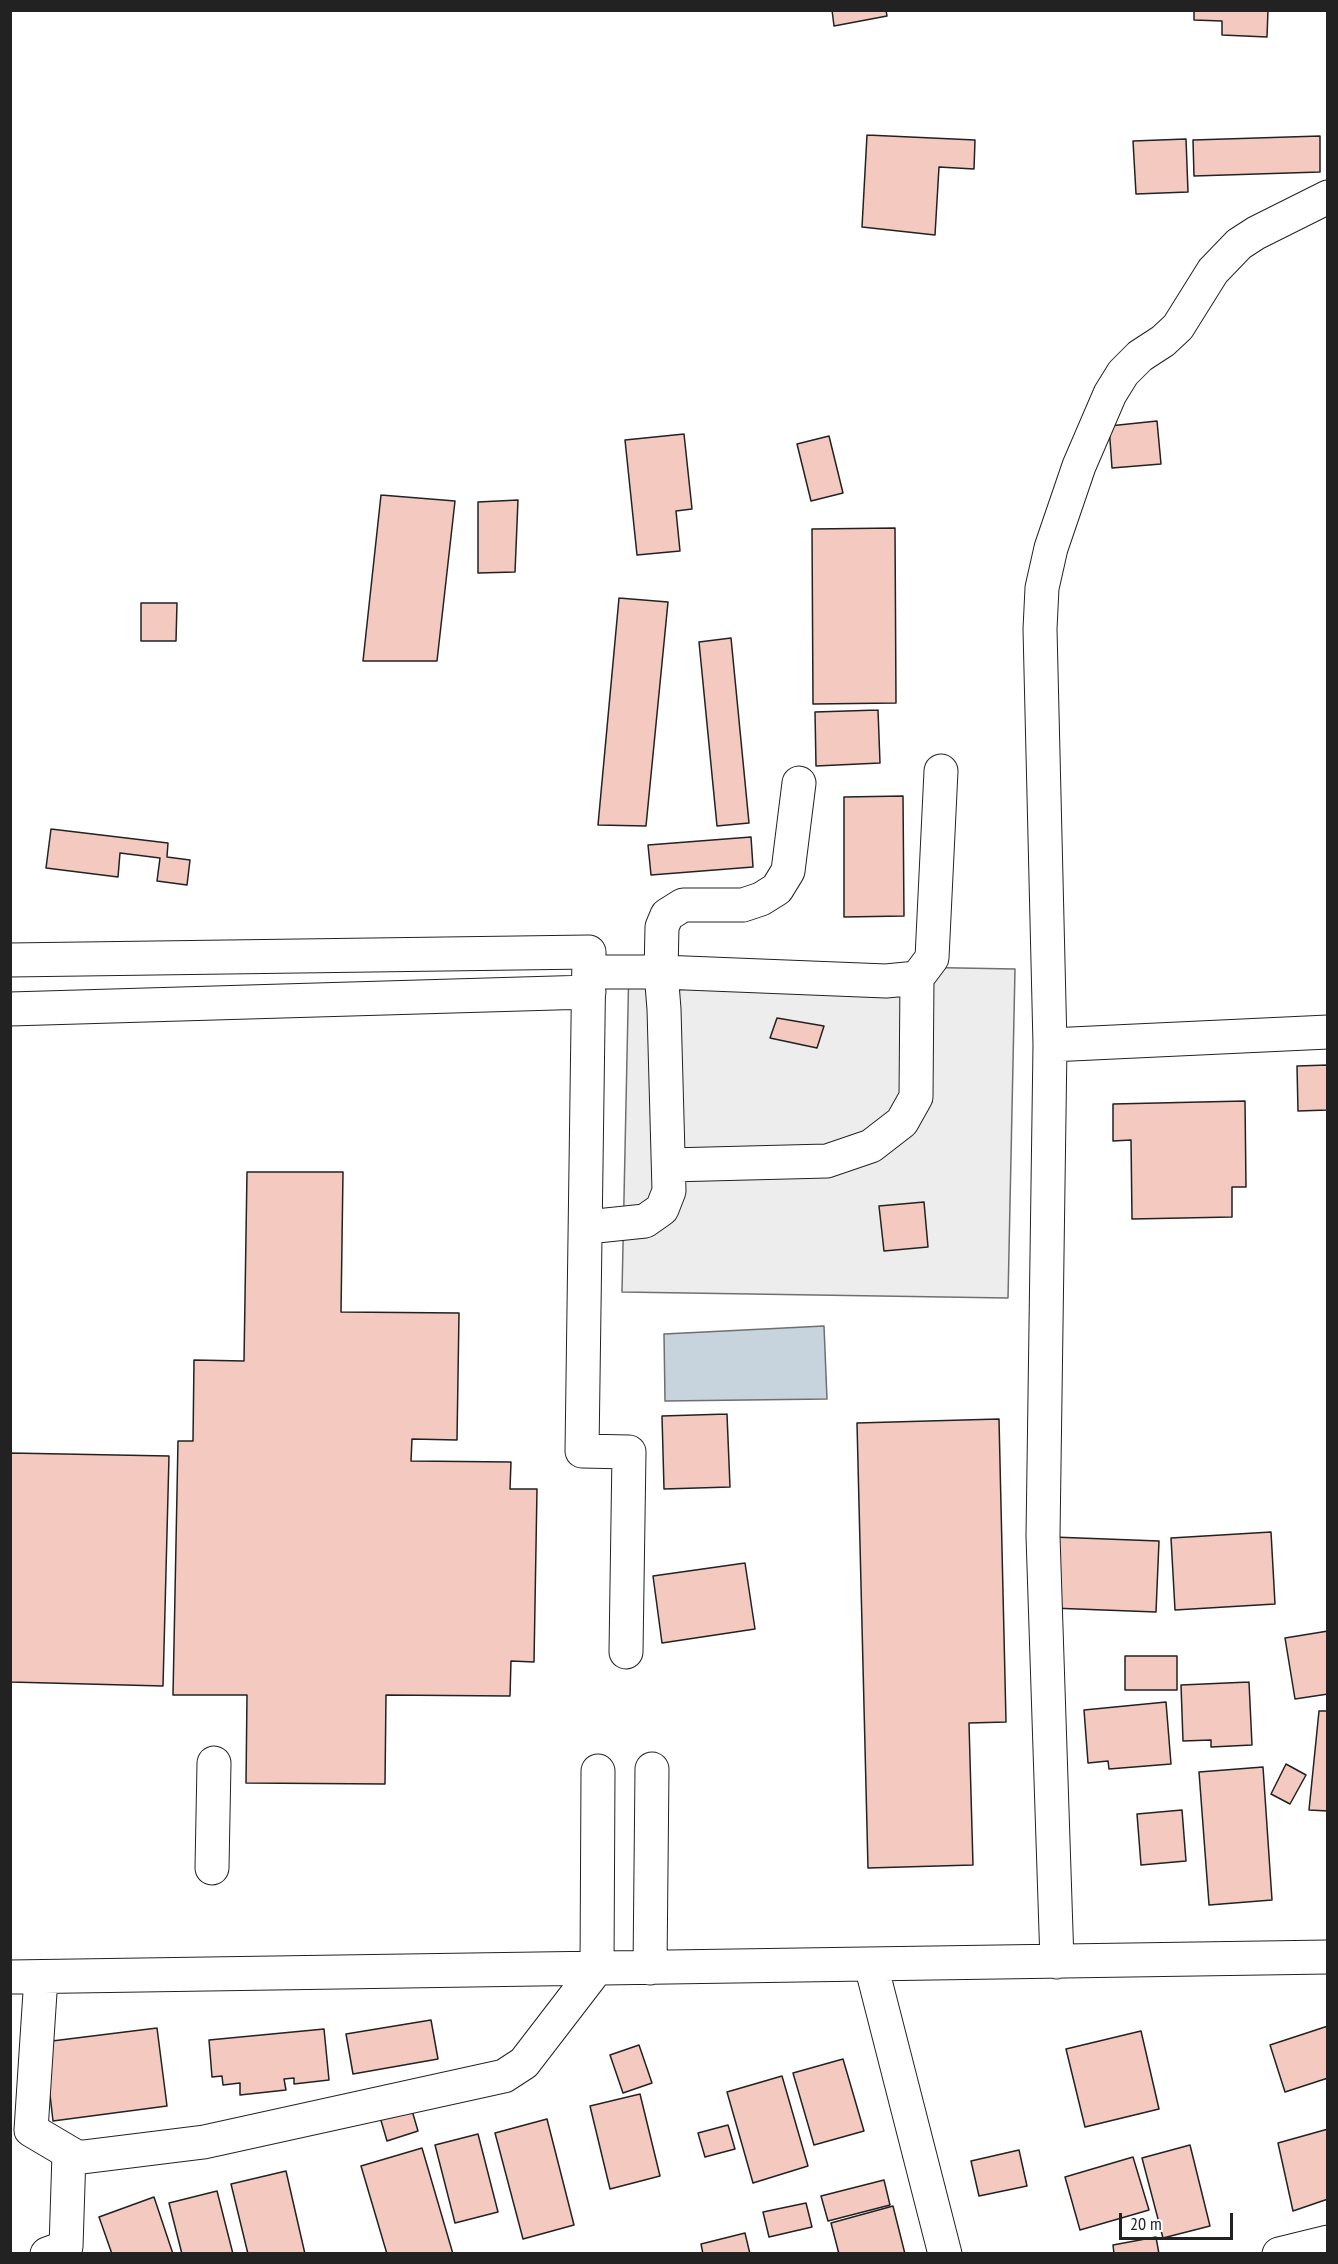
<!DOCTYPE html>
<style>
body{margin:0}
#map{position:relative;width:1338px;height:2264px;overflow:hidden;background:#fff;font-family:"PT Sans Narrow",sans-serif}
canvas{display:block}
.frame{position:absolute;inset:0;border:12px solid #222;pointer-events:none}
.scale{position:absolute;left:1119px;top:2213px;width:114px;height:27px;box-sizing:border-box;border:3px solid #222;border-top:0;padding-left:8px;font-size:18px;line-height:21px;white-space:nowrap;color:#222;-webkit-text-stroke:4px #fff;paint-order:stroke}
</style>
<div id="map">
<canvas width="1338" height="2264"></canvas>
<div class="frame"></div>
<div class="scale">20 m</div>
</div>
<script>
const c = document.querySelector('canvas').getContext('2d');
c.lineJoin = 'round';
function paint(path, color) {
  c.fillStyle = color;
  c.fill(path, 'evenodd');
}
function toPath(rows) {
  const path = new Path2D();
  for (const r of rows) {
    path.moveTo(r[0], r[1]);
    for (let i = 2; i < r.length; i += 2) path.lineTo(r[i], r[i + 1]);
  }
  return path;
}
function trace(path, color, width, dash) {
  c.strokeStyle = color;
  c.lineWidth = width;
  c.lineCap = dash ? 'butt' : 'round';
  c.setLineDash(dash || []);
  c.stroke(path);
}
const parking = toPath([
 [629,962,1015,969,1008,1298,622,1292,629,962]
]);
const water = toPath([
 [824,1326,827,1399,665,1401,664,1334,824,1326]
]);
const building = toPath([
 [832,10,886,10,887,16,834,26,832,10],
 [1194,10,1268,10,1267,37,1222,35,1222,21,1194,20,1194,10],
 [867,135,975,140,974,169,939,167,935,235,862,227,867,135],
 [1320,136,1320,172,1194,176,1193,140,1320,136],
 [1186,139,1188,192,1136,194,1133,141,1186,139],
 [1157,421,1161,464,1112,468,1109,426,1157,421],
 [684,434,692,509,676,511,680,551,637,555,625,440,684,434],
 [829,436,843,493,811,501,797,444,829,436],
 [381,495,455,501,437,661,363,661,381,495],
 [518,500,515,572,478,573,478,502,518,500],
 [895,528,896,703,813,704,812,529,895,528],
 [619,598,668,602,646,826,598,825,619,598],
 [141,603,177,603,176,641,141,641,141,603],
 [731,638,749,823,717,826,699,642,731,638],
 [878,710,880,763,816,766,815,712,878,710],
 [903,796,904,916,844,917,844,797,903,796],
 [51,829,168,843,167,857,190,860,187,885,157,881,160,858,120,853,118,877,46,868,51,829],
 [751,837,753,867,651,875,648,845,751,837],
 [777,1018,824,1026,817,1048,770,1038,777,1018],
 [1328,1065,1328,1110,1298,1111,1297,1066,1328,1065],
 [1245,1101,1246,1187,1232,1187,1232,1217,1132,1219,1131,1140,1113,1141,1113,1104,1245,1101],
 [247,1172,343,1172,341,1312,459,1313,457,1440,412,1439,411,1461,511,1462,510,1489,537,1489,534,1662,511,1661,510,1696,386,1695,385,1784,246,1783,247,1695,173,1695,178,1441,193,1441,194,1360,244,1361,247,1172],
 [924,1202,928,1247,884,1251,879,1206,924,1202],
 [727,1414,730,1487,664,1489,662,1416,727,1414],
 [999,1419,1006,1722,969,1723,973,1865,868,1868,857,1423,999,1419],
 [10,1453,169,1456,163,1686,10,1682,10,1453],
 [1271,1532,1275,1604,1175,1610,1171,1538,1271,1532],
 [1053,1537,1159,1541,1156,1612,1051,1608,1053,1537],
 [745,1563,755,1629,662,1643,653,1576,745,1563],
 [1328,1631,1328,1694,1295,1699,1285,1638,1328,1631],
 [1125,1656,1177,1656,1177,1690,1125,1690,1125,1656],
 [1249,1682,1252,1745,1211,1747,1211,1740,1183,1741,1181,1685,1249,1682],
 [1166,1702,1171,1764,1109,1769,1108,1761,1088,1763,1084,1710,1166,1702],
 [1319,1711,1328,1711,1328,1811,1309,1810,1319,1711],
 [1286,1764,1306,1775,1290,1804,1271,1794,1286,1764],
 [1263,1767,1272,1900,1209,1905,1199,1772,1263,1767],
 [1182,1810,1186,1861,1141,1865,1137,1814,1182,1810],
 [431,2020,438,2059,353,2074,346,2034,431,2020],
 [1328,2026,1328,2078,1285,2092,1270,2045,1328,2026],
 [157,2028,167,2106,53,2121,44,2042,157,2028],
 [324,2029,329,2080,294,2084,294,2078,284,2079,286,2090,240,2095,240,2083,223,2085,222,2076,212,2077,209,2040,324,2029],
 [1141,2031,1159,2109,1085,2127,1066,2049,1141,2031],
 [639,2045,652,2083,623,2093,610,2055,639,2045],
 [843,2059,864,2131,814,2145,793,2073,843,2059],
 [782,2076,808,2166,753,2183,727,2092,782,2076],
 [640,2094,660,2176,610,2189,590,2106,640,2094],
 [411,2107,418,2131,387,2141,380,2117,411,2107],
 [547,2119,574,2225,523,2239,495,2133,547,2119],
 [728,2125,735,2149,705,2157,698,2133,728,2125],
 [1328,2129,1328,2199,1293,2211,1278,2143,1328,2129],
 [478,2134,498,2212,455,2223,435,2145,478,2134],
 [1190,2145,1210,2226,1163,2238,1142,2158,1190,2145],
 [422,2148,453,2254,387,2254,361,2166,422,2148],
 [1019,2150,1027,2186,979,2196,971,2161,1019,2150],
 [1133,2157,1149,2210,1080,2230,1065,2177,1133,2157],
 [286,2171,305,2254,248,2254,231,2184,286,2171],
 [884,2180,890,2205,828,2221,821,2196,884,2180],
 [217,2191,233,2254,182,2254,169,2203,217,2191],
 [154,2197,173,2254,112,2254,99,2217,154,2197],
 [806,2203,812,2227,769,2237,763,2212,806,2203],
 [893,2206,905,2254,839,2254,831,2223,893,2206],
 [745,2233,750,2254,703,2254,701,2244,745,2233],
 [1156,2237,1159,2254,1114,2254,1113,2245,1156,2237]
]);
const minor = toPath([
 [10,960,589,952,582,1451,629,1452,626,1652],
 [589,972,661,972,886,981,917,978,932,958,941,771],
 [10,1009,589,992],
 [1050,1045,1328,1032],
 [669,1165,827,1161,871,1146,902,1122,916,1097,917,978],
 [587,1227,645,1221,662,1209,669,1191,664,1009,661,972,662,927,667,915,683,905,743,905,761,899,777,889,788,871,799,783],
 [212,1868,214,1763],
 [1057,1962,1043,1536,1050,1045,1040,629,1042,588,1051,548,1079,466,1110,394,1123,373,1140,356,1163,341,1178,327,1213,271,1239,244,1256,233,1328,197],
 [871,1965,945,2254],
 [650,1968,652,1769],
 [10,1977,1328,1957],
 [41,1977,31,2130,75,2156,83,2157,204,2142,504,2076,524,2063,597,1968,598,1771],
 [47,2254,66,2247,69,2154],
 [1279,2254,1328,2242]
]);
paint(parking, '#ededed');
trace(parking, '#6f6f6f', 1.5);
paint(water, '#c7d3dd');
trace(water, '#6f6f6f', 1.5);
paint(building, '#f3c9c0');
trace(building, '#222', 1.5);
trace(minor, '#222', 35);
trace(minor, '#fff', 33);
</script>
